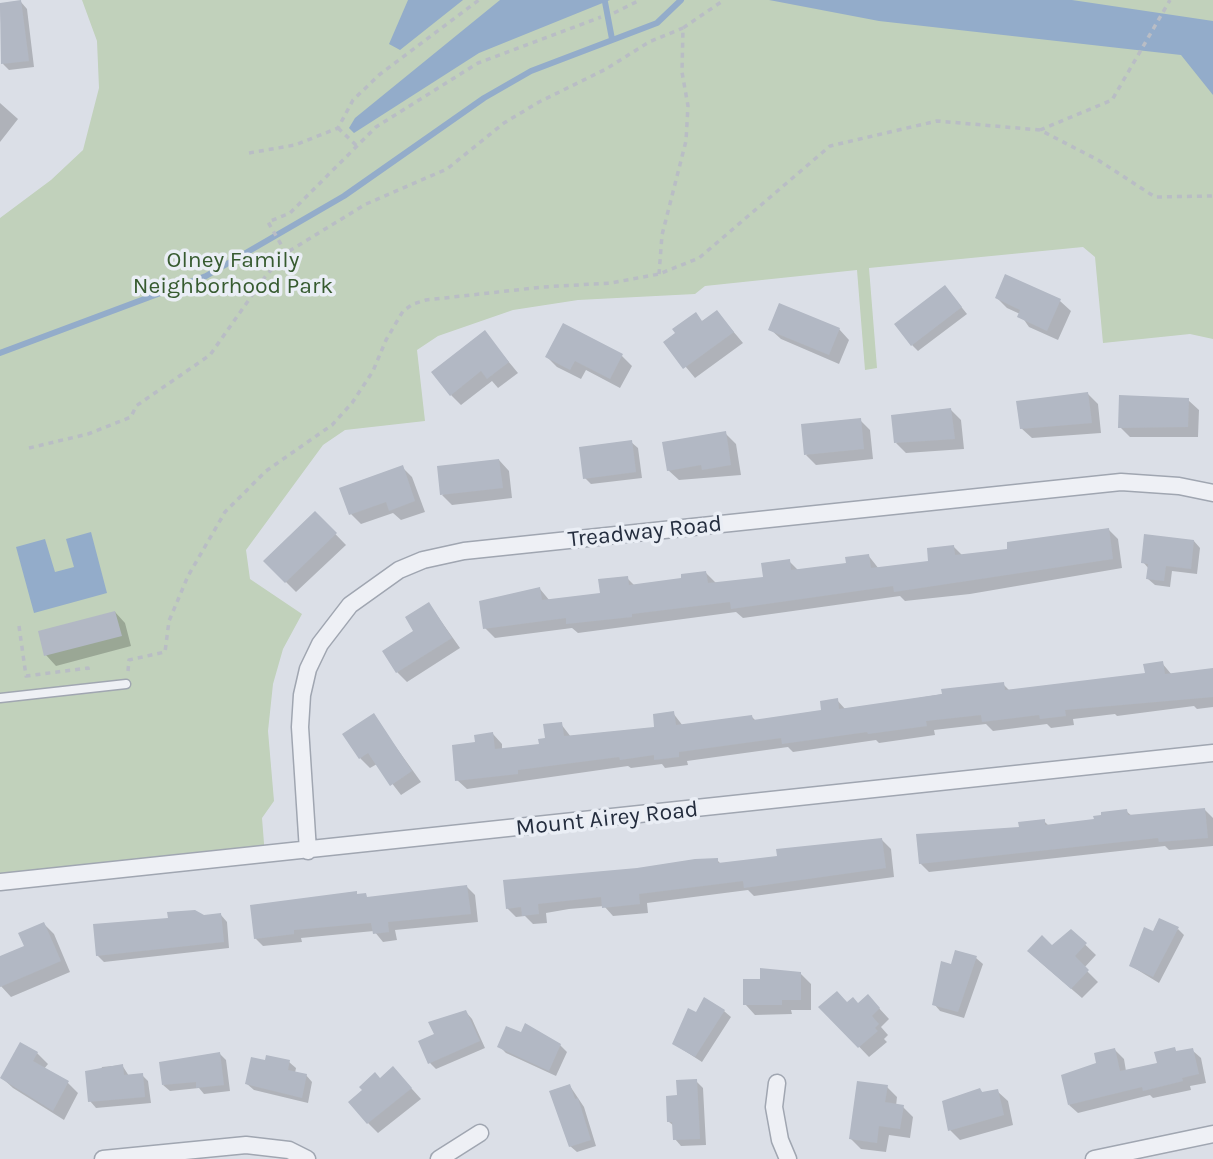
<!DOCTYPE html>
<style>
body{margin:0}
canvas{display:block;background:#dbdfe7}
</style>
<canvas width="1213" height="1159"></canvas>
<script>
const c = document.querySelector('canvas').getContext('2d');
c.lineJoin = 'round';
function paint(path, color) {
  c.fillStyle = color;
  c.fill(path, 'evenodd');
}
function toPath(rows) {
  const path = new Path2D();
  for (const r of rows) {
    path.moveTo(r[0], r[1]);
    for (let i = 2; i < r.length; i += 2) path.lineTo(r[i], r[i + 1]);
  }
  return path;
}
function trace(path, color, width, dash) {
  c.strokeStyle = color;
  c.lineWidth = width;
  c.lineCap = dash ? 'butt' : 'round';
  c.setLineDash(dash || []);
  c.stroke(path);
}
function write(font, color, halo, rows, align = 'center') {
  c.font = font + ' Karla,sans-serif';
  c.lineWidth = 7;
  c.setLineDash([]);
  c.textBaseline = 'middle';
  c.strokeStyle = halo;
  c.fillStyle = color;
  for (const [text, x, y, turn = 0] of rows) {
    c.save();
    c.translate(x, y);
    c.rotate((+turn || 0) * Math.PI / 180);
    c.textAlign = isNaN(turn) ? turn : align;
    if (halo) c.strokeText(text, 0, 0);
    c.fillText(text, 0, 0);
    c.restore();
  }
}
const green = toPath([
 [82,0,1213,0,1213,339,1190,334,1103,343,1095,257,1083,247,869,268,877,368,865,370,857,270,705,286,695,294,578,300,513,310,438,336,417,350,425,421,345,430,323,445,246,550,250,579,302,614,283,649,273,684,268,731,274,801,262,818,265,856,0,882,0,218,51,180,83,150,99,88,97,41]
]);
const water = toPath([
 [408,0,463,0,400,50,389,44],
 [500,0,610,0,479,53,354,133,349,128,355,118],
 [769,0,1072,0,1213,21,1213,95,1181,55,879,21],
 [91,532,107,593,34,613,16,547,45,539,55,572,74,567,66,539]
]);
const shadow = toPath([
 [21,2,27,9,34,67,9,70,3,64,0,4],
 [0,103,18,119,0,142],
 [1006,276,1060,301,1071,311,1058,340,1029,327,1020,314,1007,308,997,298],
 [951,294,967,314,918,351,912,345],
 [717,312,743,343,695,378,666,343],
 [770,329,839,329,849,340,839,364,781,339],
 [484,332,518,373,498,388,492,381,461,405,451,395],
 [622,356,632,366,620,388,586,370,581,379,557,367,547,357],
 [1088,394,1098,404,1101,433,1032,438,1021,428],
 [1188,400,1199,410,1198,437,1130,437,1120,427],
 [951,410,961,420,964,449,906,453,896,443],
 [860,420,870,430,873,459,816,465,806,455],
 [725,433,736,444,741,475,679,480,668,470],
 [631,442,638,448,642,478,591,484,585,478],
 [499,460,509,471,512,498,452,505,442,495],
 [402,467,412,477,425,512,401,520,393,513,361,524,351,514],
 [315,513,346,545,296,592,265,561],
 [1108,529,1118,539,1122,568,970,594,905,601,900,596,743,618,736,612,578,633,572,628,495,638,485,628,540,589,550,601,602,595,627,578,635,586,683,580,706,573,716,583,765,578,789,561,799,571,847,565,868,555,879,569,930,562,953,546,963,556,1009,550],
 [1194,541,1200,548,1197,574,1172,571,1170,587,1155,585,1148,579,1149,569,1143,562],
 [429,604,460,648,407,682,397,672],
 [115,612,125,623,131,646,56,666,46,655],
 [1162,663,1172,675,1213,669,1213,707,1197,709,1194,706,1117,716,1115,714,1073,719,1074,725,1051,728,1047,724,993,731,986,724,934,730,935,735,879,743,876,740,793,752,788,747,687,761,688,765,665,768,662,764,631,768,628,766,467,789,457,780,477,743,493,734,502,744,502,750,541,745,561,724,571,737,656,729,673,713,683,726,752,717,756,721,823,711,837,700,846,710,1003,684,1010,691,1147,674],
 [373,715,421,782,401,795,377,764,370,768,360,758],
 [1205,810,1213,818,1213,846,1169,850,1165,846,929,872,920,863,1044,821,1050,827,1096,820,1126,811,1132,816],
 [882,840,891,849,894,877,754,896,748,890,647,903,648,913,613,916,604,906,569,909,546,913,547,923,533,924,525,916,516,917,507,908,717,860,721,864,779,858],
 [467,887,475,895,478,922,395,930,397,940,383,942,374,931,301,938,302,942,263,946,255,938,359,896,368,898],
 [221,915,227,922,229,948,104,962,97,955,203,916],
 [44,924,54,934,70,972,11,997,0,985,0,958,26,947],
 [1178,929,1184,935,1159,983,1131,966],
 [1071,931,1096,955,1084,968,1098,982,1082,998,1039,961],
 [976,958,983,964,964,1018,940,1011,934,1004,952,966],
 [800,973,811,984,811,1010,791,1010,792,1014,755,1015,745,1004,761,981],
 [847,1004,878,1007,889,1019,881,1027,888,1035,884,1039,887,1042,869,1057,821,1007],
 [724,1011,731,1017,702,1062,674,1044,696,1015],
 [466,1012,472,1019,485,1048,436,1069,430,1063,436,1035],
 [20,1044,37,1053,48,1064,44,1069,68,1083,78,1093,64,1120,13,1088,2,1078],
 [560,1045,567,1052,556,1076,506,1053,499,1046],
 [1174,1049,1178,1053,1192,1050,1201,1058,1206,1083,1190,1086,1191,1090,1153,1098,1150,1095,1078,1113,1069,1105,1098,1065,1115,1050,1124,1059,1126,1071,1159,1064],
 [220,1054,226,1060,230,1091,204,1094,199,1088,170,1091,163,1085],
 [266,1062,289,1062,296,1068,295,1073,306,1075,312,1082,308,1103,254,1090,247,1084],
 [122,1065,129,1076,142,1075,148,1081,151,1103,96,1108,90,1101,102,1067],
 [403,1079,421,1099,378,1133,368,1123,380,1080],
 [696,1081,703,1088,706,1145,681,1146,675,1139,674,1126,669,1122,679,1097],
 [570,1086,584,1107,596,1146,577,1152,570,1146],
 [887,1087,897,1097,896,1106,903,1107,913,1117,910,1138,889,1135,886,1152,861,1149,850,1138],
 [980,1090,984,1094,997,1091,1008,1101,1013,1125,960,1140,950,1130]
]);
const stream = toPath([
 [605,2,612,39],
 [0,353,206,276,344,196,484,98,531,71,657,23,681,0]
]);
const building = toPath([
 [21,0,29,61,1,64,0,3],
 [1005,274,1061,299,1047,331,1017,317,1020,310,995,298],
 [945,285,962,307,911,346,894,324],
 [779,303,840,328,829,355,768,330],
 [717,310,734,332,683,369,663,342,675,333,672,329,696,312,702,321],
 [563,323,623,354,610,379,575,361,570,370,545,357],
 [485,330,509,362,487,379,481,371,450,396,431,372],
 [1088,392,1092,423,1020,429,1016,401],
 [1119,395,1189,398,1188,427,1118,428],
 [951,408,955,439,894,443,891,415],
 [861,418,864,449,804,455,801,424],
 [726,431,731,465,702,470,701,465,667,471,662,442],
 [632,440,636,472,583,479,579,447],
 [499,459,503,488,440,495,437,466],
 [403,465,415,501,389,511,386,502,349,515,339,488],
 [315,511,337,533,285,583,263,561],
 [1109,528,1113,559,894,592,893,586,731,609,730,602,632,614,632,617,566,624,566,618,483,629,479,601,540,587,542,600,600,593,598,579,628,576,629,585,681,578,681,574,706,571,708,583,763,577,761,563,790,559,791,570,846,563,845,557,869,554,871,568,928,561,927,548,954,545,955,555,1007,549,1007,542],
 [1144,534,1194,540,1191,569,1166,566,1164,581,1146,579,1148,564,1141,563],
 [429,602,452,638,396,673,382,651,413,631,405,617],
 [115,611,122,636,44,656,38,631],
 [1163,661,1165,674,1213,668,1213,697,1065,710,1066,716,1040,719,1039,715,982,722,981,715,926,721,927,726,868,734,867,732,782,744,781,738,679,752,679,757,654,760,654,755,620,760,619,757,518,770,518,774,455,781,452,745,475,742,474,735,493,732,495,749,539,744,538,739,545,738,543,724,562,722,564,736,654,727,653,714,674,711,676,725,752,715,753,720,821,710,820,701,838,698,839,709,942,694,941,689,1004,682,1005,690,1145,673,1143,664],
 [374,713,412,771,390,786,368,753,359,759,342,734],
 [1205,808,1208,838,1159,842,1158,838,919,864,916,834,1019,827,1018,822,1045,819,1045,825,1094,819,1093,816,1101,815,1101,812,1127,809,1128,815],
 [882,838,886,868,744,888,743,881,639,894,640,904,602,908,601,897,538,904,539,914,522,916,521,907,506,909,503,880,637,868,695,859,718,858,718,863,777,856,776,849],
 [467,885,471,914,388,922,389,932,373,934,371,923,294,930,294,934,254,939,250,905,357,891,357,894,366,893,367,897],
 [195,910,204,915,221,913,224,942,96,956,93,924,168,918,167,912],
 [1159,918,1179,927,1153,977,1129,966,1144,927,1153,931],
 [44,922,61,961,0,987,0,956,24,946,18,933],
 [1071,929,1087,943,1075,956,1089,970,1071,989,1027,951,1042,935,1052,945],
 [955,950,977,956,958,1012,932,1005,941,961,951,964],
 [760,968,801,972,801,1000,782,1000,782,1005,743,1005,743,979,760,979],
 [837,991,847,1002,853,997,858,1003,868,994,880,1008,872,1016,879,1024,875,1028,878,1031,858,1048,818,1007],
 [704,997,725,1010,695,1057,672,1044,688,1008,696,1012],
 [466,1010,480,1041,428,1064,418,1041,434,1034,428,1022],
 [525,1023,561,1044,549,1071,497,1047,506,1026,521,1032],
 [20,1042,38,1052,33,1061,69,1081,53,1111,0,1078],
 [1175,1047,1176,1051,1193,1048,1199,1074,1182,1078,1183,1081,1143,1091,1142,1087,1068,1105,1061,1075,1096,1063,1094,1053,1115,1048,1120,1071,1157,1063,1154,1052],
 [220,1052,224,1085,196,1088,196,1082,162,1085,159,1062],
 [266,1055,290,1060,288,1070,307,1074,302,1098,245,1084,251,1057,265,1060],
 [123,1064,124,1075,143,1073,145,1097,88,1102,85,1071],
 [393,1066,412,1088,367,1124,348,1102,362,1090,359,1087,375,1072,380,1078],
 [697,1079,700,1139,673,1140,672,1122,667,1122,666,1096,677,1095,676,1080],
 [857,1081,888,1085,885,1102,904,1105,900,1129,879,1126,877,1143,849,1139],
 [570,1084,575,1099,578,1098,591,1140,569,1147,549,1091],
 [980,1088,982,1092,998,1089,1004,1115,948,1131,942,1101]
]);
const path = toPath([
 [614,13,640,0],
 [338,128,357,146],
 [1040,130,1112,100,1170,0],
 [249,153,295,145,338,128,353,100,379,75,479,0],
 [286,253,268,222,290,213,376,127,478,63,601,17],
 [659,274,662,235,686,141,688,106,682,72,683,28,724,0],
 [29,448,88,434,131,417,136,406,210,355,265,277,286,253,366,204,447,169,504,123,539,102,606,69,649,42,683,28],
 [19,626,26,676,88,668,89,675],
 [128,671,129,660,165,652,169,621,188,576,225,512,266,471,332,425,352,403,373,371,386,340,403,311,413,304,426,300,543,287,611,283,659,274,699,258,830,146,937,121,1040,130,1098,160,1155,197,1213,196]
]);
const service = toPath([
 [0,698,126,684]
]);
const minor = toPath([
 [308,851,300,727,302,695,308,669,320,644,350,605,399,570,423,560,464,551,1121,482,1179,486,1213,493],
 [0,882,1213,753],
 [777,1083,774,1107,780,1140,788,1159],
 [103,1159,246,1145,289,1150,307,1159],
 [439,1159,480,1133],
 [1094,1159,1213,1134]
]);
const parkNames = [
 ["Olney Family",233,260],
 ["Neighborhood Park",233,286]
];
const streetNames = [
 ["Treadway Road",645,532,-6],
 ["Mount Airey Road",607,819,-6]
];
paint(green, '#c1d1bb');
paint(water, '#93acca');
paint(shadow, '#0003');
trace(stream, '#93acca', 6);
paint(building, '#b2b8c4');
trace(service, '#a0a6b1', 11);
trace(minor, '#a0a6b1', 19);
trace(path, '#b9bdc5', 3.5, [5, 5]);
trace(service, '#eef0f5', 8);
trace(minor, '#eef0f5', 16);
write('23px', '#375b30', '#eaeef5', parkNames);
write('23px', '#242d3e', '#eaeef5', streetNames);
</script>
